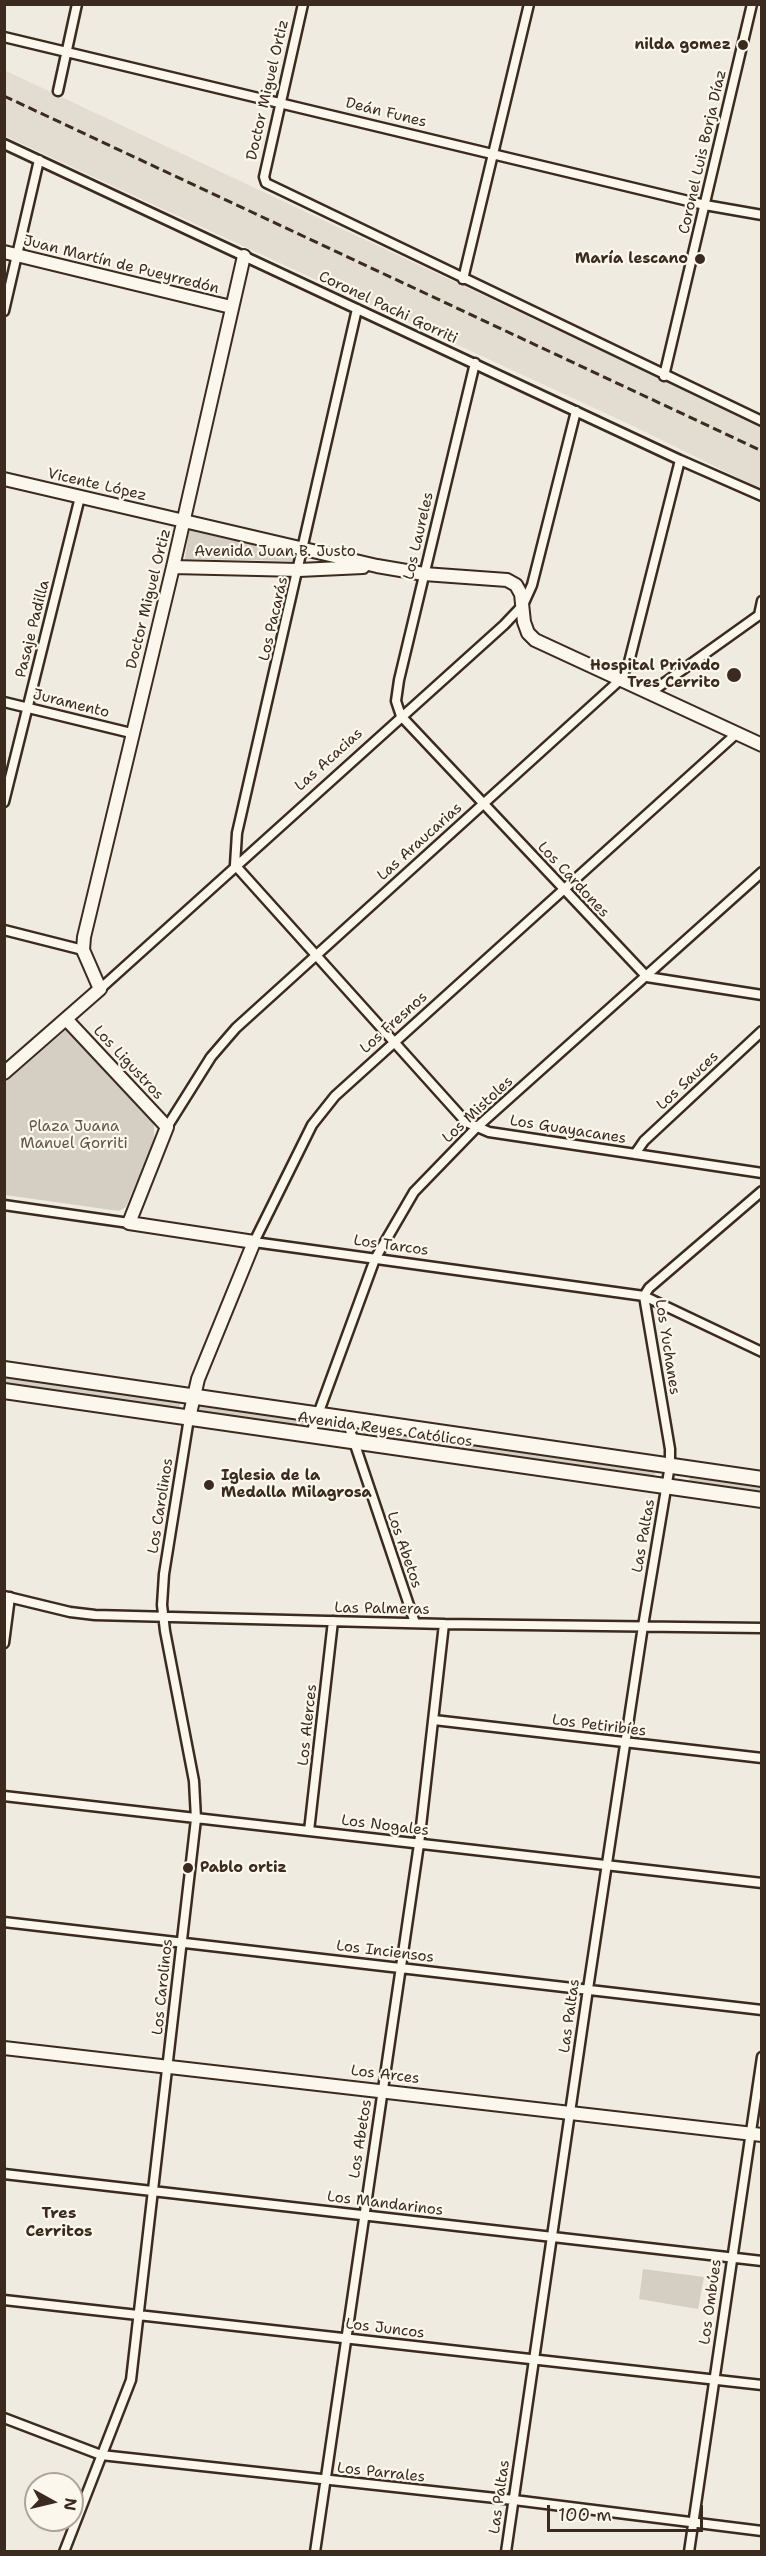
<!DOCTYPE html>
<meta charset="utf-8">
<style>
body{margin:0}
#map{position:relative;width:766px;height:2556px;overflow:hidden;background:#f0ebe0;font-family:"Shantell Sans",sans-serif}
canvas{display:block}
.frame{position:absolute;inset:0;border:6px solid #3b2a1e;pointer-events:none}
.north{position:absolute;left:24px;top:2472px;width:60px;height:60px;box-sizing:border-box;background:#fbf7ec;border:2px solid #aea59a;border-radius:50%;rotate:98deg;font-size:16px;font-weight:700;line-height:24px;text-align:center;color:#3b2a1e}
.north::after{content:'';display:block;margin:auto;width:21px;height:27px;background:#3b2a1e;clip-path:polygon(50% 0,100% 100%,50% 72%,0 100%)}
.scale{position:absolute;left:547px;top:2505px;width:156px;height:27px;box-sizing:border-box;border:3px solid #3b2a1e;border-top:0;padding-left:8px;font-size:18px;line-height:21px;white-space:nowrap;color:#3b2a1e;-webkit-text-stroke:4px #fbf7ec;paint-order:stroke}
</style>
<div id="map">
<canvas width="766" height="2556"></canvas>
<div class="frame"></div>
<div class="north">N</div>
<div class="scale">100 m</div>
</div>
<script>
const c = document.querySelector('canvas').getContext('2d');
c.lineJoin = 'round';
function paint(path, color) {
  c.fillStyle = color;
  c.fill(path, 'evenodd');
}
function toPath(rows) {
  const path = new Path2D();
  for (const r of rows) {
    path.moveTo(r[0], r[1]);
    for (let i = 2; i < r.length; i += 2) path.lineTo(r[i], r[i + 1]);
  }
  return path;
}
function trace(path, color, width, dash) {
  c.strokeStyle = color;
  c.lineWidth = width;
  c.lineCap = dash ? 'butt' : 'round';
  c.setLineDash(dash || []);
  c.stroke(path);
}
function write(font, color, halo, rows, align = 'center') {
  c.font = font + ' "Shantell Sans",sans-serif';
  c.lineWidth = 4.5;
  c.setLineDash([]);
  c.textBaseline = 'middle';
  c.strokeStyle = halo;
  c.fillStyle = color;
  for (const [text, x, y, turn = 0] of rows) {
    c.save();
    c.translate(x, y);
    c.rotate((+turn || 0) * Math.PI / 180);
    c.textAlign = isNaN(turn) ? turn : align;
    if (halo) c.strokeText(text, 0, 0);
    c.fillText(text, 0, 0);
    c.restore();
  }
}
const built = toPath([
 [4,70,761,426,761,489,631,425,5,136]
]);
const green = toPath([
 [189,527,297,551,294,561,185,559],
 [66,1030,72,1032,154,1124,154,1140,126,1207,119,1211,5,1195,5,1083],
 [5,1374,181,1398,179,1410,5,1386],
 [201,1402,305,1417,303,1428,199,1413],
 [362,1426,656,1467,654,1479,360,1438],
 [690,1474,761,1484,761,1494,689,1484],
 [643,2269,704,2277,698,2309,639,2299]
]);
const street = toPath([
 [303,4,264,177,266,183,762,421],
 [4,37,705,205,762,215],
 [58,91,77,4],
 [4,144,680,460,762,496],
 [463,279,529,4],
 [357,309,237,833,235,865,466,1122,489,1132,762,1173],
 [4,311,39,160],
 [475,363,399,680,396,701,401,716,647,977,762,995],
 [664,376,752,4],
 [759,615,762,601],
 [650,693,762,613],
 [4,702,131,733],
 [736,734,335,1096,312,1125,254,1242,644,1296,762,1352],
 [4,802,80,497],
 [4,930,83,950],
 [100,989,504,625,523,605,532,585,576,411],
 [167,1127,211,1057,236,1028,620,680,629,662,680,460],
 [635,1154,644,1141,762,1031],
 [4,1205,129,1223],
 [346,1418,415,1623],
 [310,1436,375,1259,414,1192,476,1128,762,872],
 [4,1596,70,1612,95,1615,444,1624,762,1628],
 [4,1643,10,1597],
 [434,1720,762,1758],
 [4,1796,762,1883],
 [309,1831,333,1621],
 [4,1922,762,2010],
 [4,2174,762,2261],
 [4,2300,762,2385],
 [4,2418,101,2455,514,2500,762,2531],
 [64,2552,131,2380,196,1819,194,1781,165,1631,162,1605,164,1574,189,1418],
 [315,2552,419,1844,444,1624],
 [506,2552,588,1989,643,1626,670,1465,670,1449,644,1296,649,1288,762,1191],
 [689,2552,762,2057]
]);
const secondary = toPath([
 [4,252,231,307],
 [4,479,377,566,424,574,507,580,516,585,521,594,524,622,528,633,535,640,762,745],
 [173,567,299,570,363,567],
 [66,1019,167,1127,129,1223,254,1242,198,1379,189,1418],
 [4,1073,100,989,83,950,84,937,173,567,244,256],
 [4,2048,762,2135]
]);
const primary = toPath([
 [4,1369,762,1479],
 [4,1391,762,1500]
]);
const rail = toPath([
 [4,96,762,451]
]);
const markers = [
 [743,45,6,"#3b2a1e"],
 [700,259,6,"#3b2a1e"],
 [734,675,8,"#3b2a1e"],
 [209,1485,6,"#3b2a1e"],
 [188,1868,6,"#3b2a1e"]
];
const poiNames = [
 ["nilda gomez",731,45],
 ["María lescano",688,259],
 ["Hospital Privado",720,666],
 ["Tres Cerrito",720,683],
 ["Iglesia de la",221,1476,"left"],
 ["Medalla Milagrosa",221,1493,"left"],
 ["Pablo ortiz",200,1868,"left"]
];
const streetNames = [
 ["Doctor Miguel Ortiz",268,90,-77],
 ["Deán Funes",386,113,14],
 ["Coronel Luis Borja Díaz",703,152,-77],
 ["Juan Martín de Pueyrredón",121,265,14],
 ["Coronel Pachi Gorriti",388,308,25],
 ["Vicente López",97,485,13],
 ["Los Laureles",419,536,-77],
 ["Avenida Juan B. Justo",275,552],
 ["Doctor Miguel Ortiz",149,599,-76],
 ["Los Pacarás",274,619,-77],
 ["Pasaje Padilla",33,629,-76],
 ["Juramento",71,704,14],
 ["Las Acacias",329,760,-42],
 ["Las Araucarias",420,842,-42],
 ["Los Cardones",573,880,47],
 ["Los Fresnos",394,1023,-42],
 ["Los Ligustros",128,1063,47],
 ["Los Sauces",688,1081,-43],
 ["Los Mistoles",478,1110,-43],
 ["Los Guayacanes",568,1130,9],
 ["Los Tarcos",391,1246,8],
 ["Los Yuchanes",667,1347,81],
 ["Avenida Reyes Católicos",385,1430,8],
 ["Los Carolinos",161,1506,-81],
 ["Las Paltas",644,1536,-80],
 ["Los Abetos",404,1550,71],
 ["Las Palmeras",382,1609,1],
 ["Los Alerces",308,1725,-84],
 ["Los Petiribíes",599,1726,7],
 ["Los Nogales",385,1826,7],
 ["Los Inciensos",385,1952,7],
 ["Los Carolinos",163,1987,-84],
 ["Las Paltas",570,2016,-82],
 ["Los Arces",385,2075,7],
 ["Los Abetos",361,2139,-81],
 ["Los Mandarinos",385,2204,7],
 ["Los Ombúes",711,2302,-82],
 ["Los Juncos",385,2329,7],
 ["Los Parrales",381,2473,6],
 ["Las Paltas",500,2497,-82]
];
const parkNames = [
 ["Plaza Juana",74,1127],
 ["Manuel Gorriti",74,1144]
];
const neighbourhoodNames = [
 ["Tres",59,2214],
 ["Cerritos",59,2232]
];
paint(built, '#e2dcd1');
paint(green, '#d5cec3');
trace(street, '#3b2a1e', 13);
trace(secondary, '#3b2a1e', 16);
trace(primary, '#3b2a1e', 18);
trace(street, '#fbf7ec', 8);
trace(secondary, '#fbf7ec', 12);
trace(primary, '#fbf7ec', 14);
trace(rail, '#3b2a1e', 3, [9, 4.5]);
for (const [x, y, r, color] of markers) {
  const dot = new Path2D();
  dot.arc(x, y, r, 0, 2 * Math.PI);
  c.fillStyle = color;
  c.fill(dot);
  trace(dot, '#fbf7ec', 2);
}
write('bold 15px', '#3b2a1e', '#fbf7ec', poiNames, 'right');
write('15px', '#3b2a1e', '#fbf7ec', streetNames);
write('15px', '#625347', '#fbf7ec', parkNames);
write('bold 16px', '#3b2a1e', '#fbf7ec', neighbourhoodNames);
</script>
